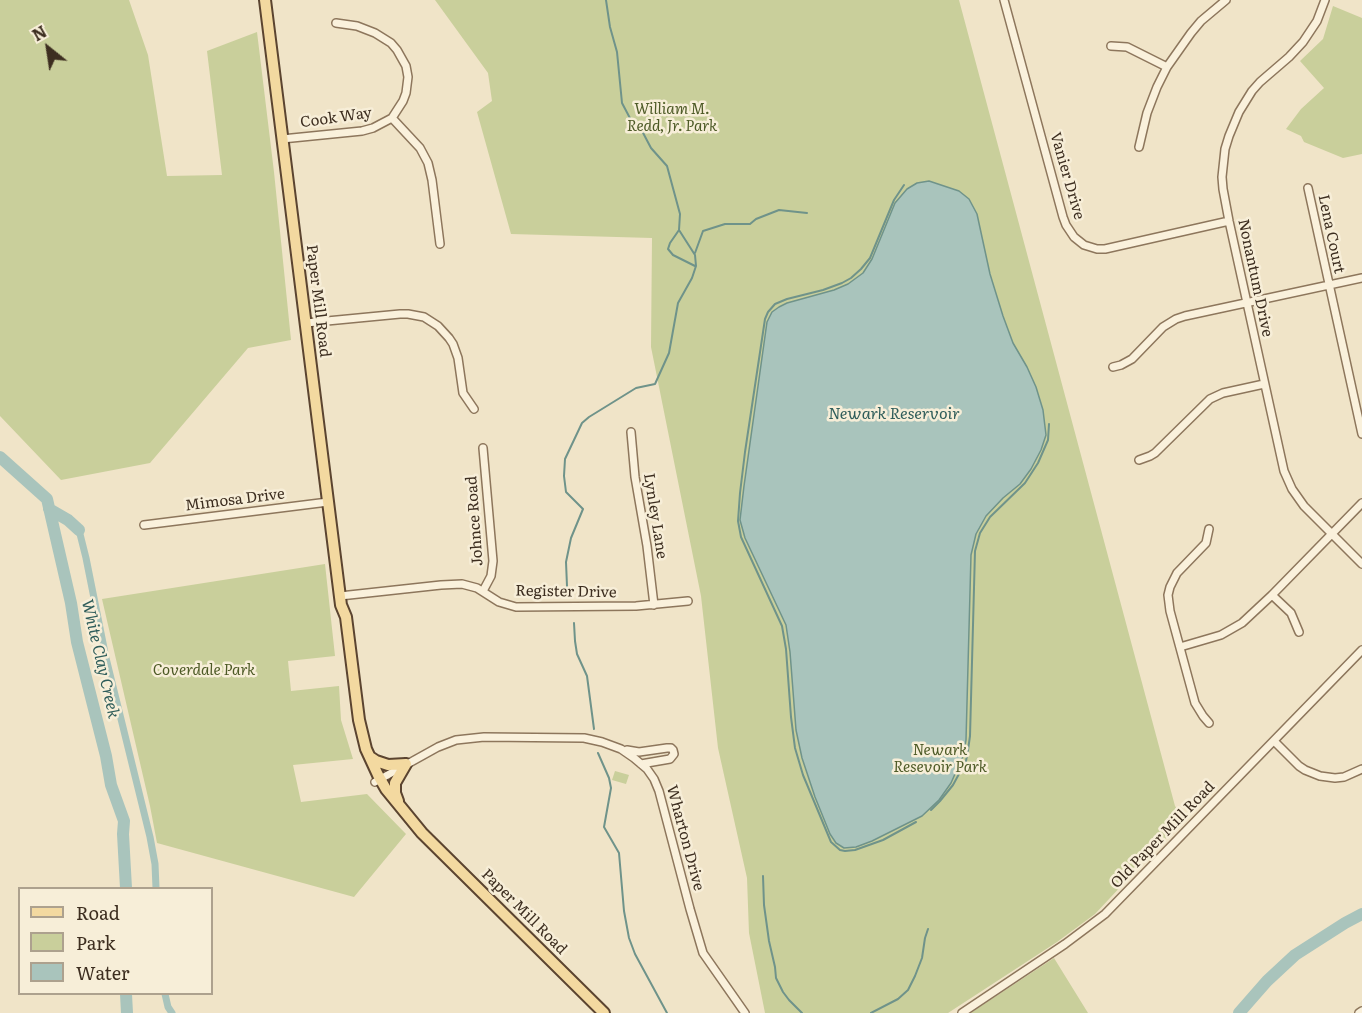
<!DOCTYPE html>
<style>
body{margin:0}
#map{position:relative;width:1362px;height:1013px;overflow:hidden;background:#f0e4c8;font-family:Literata,serif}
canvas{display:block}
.legend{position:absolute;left:18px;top:887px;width:195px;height:108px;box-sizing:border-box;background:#f7eed8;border:2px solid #ada18e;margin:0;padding:8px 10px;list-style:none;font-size:18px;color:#3d2e20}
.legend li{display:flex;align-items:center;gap:12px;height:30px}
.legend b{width:30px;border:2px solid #ada18e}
.north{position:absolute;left:18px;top:18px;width:60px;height:60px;-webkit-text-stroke:4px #f7eed8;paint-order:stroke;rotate:330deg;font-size:16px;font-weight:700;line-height:24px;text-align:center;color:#3d2e20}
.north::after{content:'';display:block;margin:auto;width:21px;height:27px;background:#3d2e20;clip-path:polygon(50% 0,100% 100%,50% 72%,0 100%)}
</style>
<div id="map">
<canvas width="1362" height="1013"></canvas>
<ul class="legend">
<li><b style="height:8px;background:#f3d9a0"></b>Road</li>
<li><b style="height:16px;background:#c9cf9b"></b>Park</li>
<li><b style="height:16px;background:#a9c4bc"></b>Water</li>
</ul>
<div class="north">N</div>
</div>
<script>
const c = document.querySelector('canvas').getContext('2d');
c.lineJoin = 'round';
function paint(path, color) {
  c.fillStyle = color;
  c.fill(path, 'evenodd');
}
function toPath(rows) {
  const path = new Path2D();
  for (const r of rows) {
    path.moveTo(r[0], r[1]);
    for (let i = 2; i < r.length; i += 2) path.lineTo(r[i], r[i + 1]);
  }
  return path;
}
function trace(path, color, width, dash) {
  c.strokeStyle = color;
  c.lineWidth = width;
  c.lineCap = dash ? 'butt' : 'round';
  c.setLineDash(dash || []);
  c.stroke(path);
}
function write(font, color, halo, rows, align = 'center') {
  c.font = font + ' Literata,serif';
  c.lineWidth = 5;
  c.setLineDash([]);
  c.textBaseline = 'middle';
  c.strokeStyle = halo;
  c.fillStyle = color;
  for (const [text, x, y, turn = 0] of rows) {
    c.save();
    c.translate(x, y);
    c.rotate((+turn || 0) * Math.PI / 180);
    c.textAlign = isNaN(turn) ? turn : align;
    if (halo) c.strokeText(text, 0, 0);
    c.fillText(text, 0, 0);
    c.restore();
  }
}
const green = toPath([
 [0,0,129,0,148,55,167,176,222,175,207,51,257,32,274,172,291,340,248,348,150,463,61,480,0,416],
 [435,0,959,0,1175,806,1184,819,1095,914,1057,942,948,1013,765,1013,749,933,747,878,718,748,701,596,651,347,652,238,511,234,477,112,492,101,488,73],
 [1333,6,1362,18,1362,154,1343,158,1304,142,1301,136,1286,129,1301,109,1324,88,1300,61,1323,39],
 [325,564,335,656,288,661,291,691,339,686,341,720,353,759,293,765,301,802,367,794,406,834,354,897,157,843,150,806,102,599],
 [615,771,629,775,626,784,612,780],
 [1054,958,1088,1013,971,1013,978,1008]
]);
const water = toPath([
 [929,181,959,191,969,199,977,214,990,274,1003,316,1013,343,1027,367,1036,387,1043,410,1046,435,1041,450,1031,469,1020,484,1003,498,986,516,976,534,971,555,966,740,963,756,951,783,939,800,922,816,872,841,856,847,844,848,836,843,830,834,815,797,802,758,796,730,790,652,786,625,745,538,740,520,744,486,767,322,772,312,779,307,787,303,834,290,848,284,863,273,872,259,895,203,907,189,917,183,929,181]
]);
const stream = toPath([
 [904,185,894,200,870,258,861,269,851,278,842,283,823,290,787,299,775,304,768,312,765,319,762,339,745,452,740,493,738,521,741,537,782,626,786,649,791,717,795,748,803,775,831,842,840,850,845,851,855,850,883,840,916,822],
 [679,230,670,243,668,249,673,255,695,266],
 [695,253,703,231,725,224,750,224,756,219,779,210,807,213],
 [567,586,566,562,571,538,583,509,566,492,564,476,565,459,582,423,589,417,636,388,655,384,669,353,678,303,692,278,696,266,695,255,679,230,680,214,667,166,651,148,641,129,632,122,622,103,617,52,610,27,606,0],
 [574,623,575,641,577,654,587,676,594,729],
 [598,753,609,778,611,788,604,827,619,853,624,911,629,938,635,954,667,1013],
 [931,810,940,801,953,785,966,761,968,750,970,736,975,551,980,533,990,517,1025,483,1038,463,1048,440,1049,424],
 [763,876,764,905,769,941,775,967,776,978,783,992,789,1000,802,1013],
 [871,1013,898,999,908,990,915,976,922,958,925,938,928,929]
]);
const canal = toPath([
 [79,530,86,558,106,658,150,837,155,864,156,888],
 [165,994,168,1007,172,1013]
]);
const river = toPath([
 [0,457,47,499,71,603,77,642,106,756,111,785,124,821,123,834,126,888],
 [49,509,68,520,79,530],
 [126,994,127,1013],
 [1239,1013,1267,981,1295,955,1345,923,1362,914]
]);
const minor = toPath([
 [1004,0,1063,217,1066,225,1074,237,1084,245,1097,249,1105,249,1229,221],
 [1325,0,1317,21,1303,42,1289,57,1260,82,1252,91,1239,112,1229,136,1225,149,1222,177,1223,189,1229,221,1284,471,1292,489,1304,506,1362,564],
 [1111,46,1127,47,1167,67],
 [392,118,420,148,428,163,432,180,440,244],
 [282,139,362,131,373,128,392,118,403,101,406,93,408,77,406,66,397,50,391,43,375,33,357,26,336,23],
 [1139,147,1147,113,1157,87,1167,67,1191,33,1201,21,1226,0],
 [1308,188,1362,434],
 [306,323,400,314,408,314,424,317,438,326,449,338,453,344,458,358,463,393,474,409],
 [1113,367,1121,365,1132,359,1163,327,1176,319,1185,316,1362,278],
 [631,432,635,477,647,546,654,605],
 [483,448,493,561,491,576,483,591],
 [1139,460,1150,456,1155,453,1210,399,1223,393,1264,384],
 [144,525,328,502],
 [1272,595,1291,613,1299,632],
 [340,596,441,585,462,584,477,588,499,602,516,607,636,606,688,601],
 [1180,647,1221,635,1242,623,1272,595,1362,503],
 [1209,723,1203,716,1195,703,1170,611,1168,595,1170,587,1177,573,1206,543,1209,529],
 [1274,741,1299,766,1305,770,1320,776,1335,778,1344,777,1362,769],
 [627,750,639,752,667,748,671,748,673,750,674,754,670,759,641,764],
 [375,782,438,747,456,740,484,737,584,738,602,742,621,749,634,758,647,769,654,779,659,791,690,909,703,953,745,1013],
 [962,1013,1065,944,1105,914,1362,650],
 [1359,1013,1362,1011]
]);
const primary = toPath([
 [265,0,341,605,346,617,359,720,366,749,378,775,386,789,422,833,604,1013],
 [370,757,376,761,388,765,406,764],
 [398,801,395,793,395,783,406,764]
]);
const parkNames = [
 ["William M.",672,110],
 ["Redd, Jr. Park",672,127],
 ["Coverdale Park",204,671],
 ["Newark",940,751],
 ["Resevoir Park",940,768]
];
const streetNames = [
 ["Cook Way",336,118,-8],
 ["Vanier Drive",1067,176,74],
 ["Lena Court",1331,234,78],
 ["Nonantum Drive",1255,278,78],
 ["Paper Mill Road",318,301,83],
 ["Mimosa Drive",235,500,-7],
 ["Lynley Lane",655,516,81],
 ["Johnce Road",475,521,-94],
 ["Register Drive",566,592,1],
 ["Old Paper Mill Road",1163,835,-46],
 ["Wharton Drive",685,838,75],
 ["Paper Mill Road",524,912,45]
];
const waterNames = [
 ["Newark Reservoir",894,414],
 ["White Clay Creek",100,659,77]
];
paint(green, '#c9cf9b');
paint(water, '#a9c4bc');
trace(water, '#6f938a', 1.5);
trace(stream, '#6f938a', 2);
trace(canal, '#a9c4bc', 7);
trace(river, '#a9c4bc', 12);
trace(minor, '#8d765c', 10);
trace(primary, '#5b4430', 14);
trace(minor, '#faf1dc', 7);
trace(primary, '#f3d9a0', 10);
write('italic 15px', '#4d5a26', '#f7eed8', parkNames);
write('15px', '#3d2e20', '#f7eed8', streetNames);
write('italic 16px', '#2f5d5a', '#f7eed8', waterNames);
</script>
